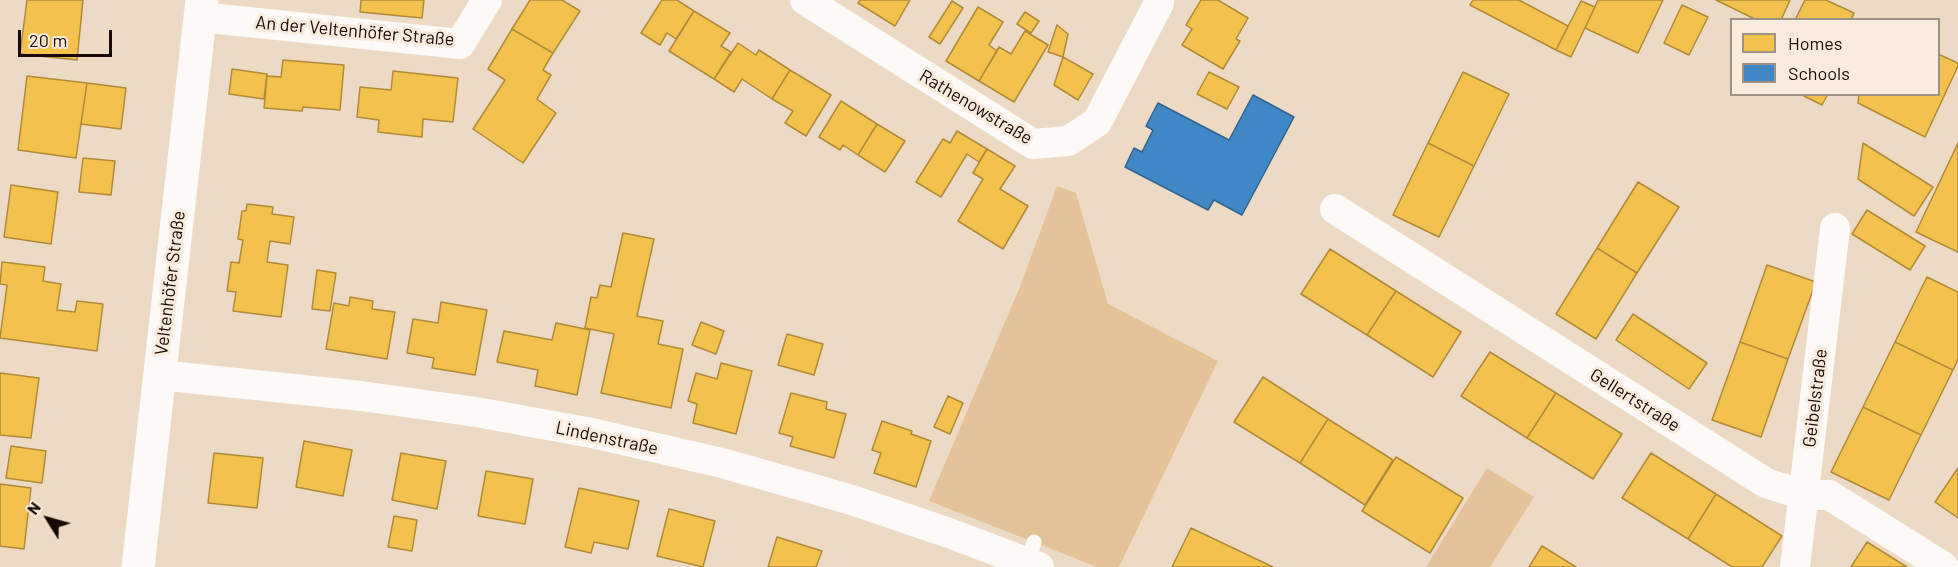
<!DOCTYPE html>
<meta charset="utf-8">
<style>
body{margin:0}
#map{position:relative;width:1958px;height:567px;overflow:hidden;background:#ecdac4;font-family:Barlow,sans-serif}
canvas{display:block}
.legend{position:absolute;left:1730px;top:18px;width:210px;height:78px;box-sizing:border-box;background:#f8ecdf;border:2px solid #9e9186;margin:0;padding:8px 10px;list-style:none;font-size:18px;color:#180900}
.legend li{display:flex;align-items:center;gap:12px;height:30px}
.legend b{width:30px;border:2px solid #9e9186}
.north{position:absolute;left:18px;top:489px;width:60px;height:60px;-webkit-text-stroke:4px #f8ecdf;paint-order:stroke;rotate:307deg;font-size:16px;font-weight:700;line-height:24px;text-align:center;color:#180900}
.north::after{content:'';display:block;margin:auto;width:21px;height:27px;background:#180900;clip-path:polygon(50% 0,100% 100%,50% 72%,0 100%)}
.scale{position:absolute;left:18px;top:30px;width:94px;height:27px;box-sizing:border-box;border:3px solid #180900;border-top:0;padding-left:8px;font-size:18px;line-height:21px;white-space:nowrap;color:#180900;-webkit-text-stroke:4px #f8ecdf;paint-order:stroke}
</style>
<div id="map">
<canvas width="1958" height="567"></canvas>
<ul class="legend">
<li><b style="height:16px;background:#f2c14e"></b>Homes</li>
<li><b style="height:16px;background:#3f88c5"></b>Schools</li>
</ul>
<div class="north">N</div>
<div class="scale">20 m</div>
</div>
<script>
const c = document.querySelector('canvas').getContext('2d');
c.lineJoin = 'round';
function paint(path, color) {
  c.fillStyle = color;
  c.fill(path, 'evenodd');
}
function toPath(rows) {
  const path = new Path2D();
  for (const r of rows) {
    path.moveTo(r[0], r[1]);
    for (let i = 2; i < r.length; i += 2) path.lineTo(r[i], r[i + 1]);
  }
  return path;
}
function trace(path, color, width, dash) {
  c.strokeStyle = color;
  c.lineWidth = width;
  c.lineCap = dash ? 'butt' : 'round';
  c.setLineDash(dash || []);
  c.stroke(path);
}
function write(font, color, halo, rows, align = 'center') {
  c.font = font + ' Barlow,sans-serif';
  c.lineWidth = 6;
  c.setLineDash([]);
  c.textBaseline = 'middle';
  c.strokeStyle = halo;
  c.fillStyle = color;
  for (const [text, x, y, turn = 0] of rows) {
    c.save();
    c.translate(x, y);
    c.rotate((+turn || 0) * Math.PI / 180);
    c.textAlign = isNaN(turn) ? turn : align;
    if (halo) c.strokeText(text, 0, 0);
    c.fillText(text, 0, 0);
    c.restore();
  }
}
const green = toPath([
 [1057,186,1076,193,1108,304,1218,361,1119,567,1097,567,929,501,1019,289],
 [1487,468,1534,497,1490,567,1426,567]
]);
const homes = toPath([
 [27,0,83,0,77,60,20,54,27,0],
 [361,0,424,0,422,18,360,12,361,0],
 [530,0,562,0,580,11,553,53,512,29,530,0],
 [662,0,677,0,694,11,676,39,667,33,660,45,641,33,662,0],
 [860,0,910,0,895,26,858,3,860,0],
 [1201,0,1218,0,1248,18,1236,39,1240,41,1223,69,1182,45,1192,29,1186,25,1201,0],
 [1473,0,1519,0,1568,26,1556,50,1470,5,1473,0],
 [1598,0,1663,0,1638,53,1585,28,1598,0],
 [1716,0,1790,0,1781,20,1757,20,1716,0],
 [1805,0,1826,0,1854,13,1851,20,1795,20,1805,0],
 [952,1,963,8,940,44,929,37,952,1],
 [1581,1,1595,7,1571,57,1556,50,1581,1],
 [1682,5,1708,17,1689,55,1664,43,1682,5],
 [978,7,1003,22,989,45,997,51,979,81,946,61,978,7],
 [694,11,730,33,721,46,731,52,714,79,669,51,694,11],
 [1025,12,1039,21,1031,33,1017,24,1025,12],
 [1057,25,1068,34,1063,57,1048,52,1057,25],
 [512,29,553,53,543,70,551,75,537,99,556,113,523,163,473,129,505,80,488,69,512,29],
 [1025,31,1048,45,1014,102,979,81,999,47,1011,54,1025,31],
 [738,43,756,55,759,50,790,70,772,99,742,79,734,92,714,79,738,43],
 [1938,54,1958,63,1958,66,1925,137,1858,103,1859,94,1938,94,1938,54],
 [1063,57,1093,74,1078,100,1054,85,1063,57],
 [283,60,344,65,340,110,303,107,302,111,264,108,267,76,281,77,283,60],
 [232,69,267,74,264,99,229,94,232,69],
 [790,70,831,95,806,136,785,123,793,111,772,99,790,70],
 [393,71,458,78,453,122,423,119,422,137,378,132,379,120,357,117,360,87,391,90,393,71],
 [1209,72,1239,87,1227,109,1197,94,1209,72],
 [1463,72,1509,94,1474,166,1428,143,1463,72],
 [27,76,87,83,76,158,18,150,27,76],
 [87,83,126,88,121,129,81,124,87,83],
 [1800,94,1828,94,1822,105,1800,94],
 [841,101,877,124,858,155,843,145,840,150,819,137,841,101],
 [877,124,905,141,885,172,858,155,877,124],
 [957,131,987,149,979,162,967,154,941,197,916,182,943,139,950,143,957,131],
 [1428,143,1474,166,1439,237,1393,215,1428,143],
 [1863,143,1933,187,1914,216,1858,179,1863,143],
 [1958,143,1958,252,1916,232,1958,143],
 [987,149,1015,166,1000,189,1028,206,1003,249,958,221,983,179,973,173,987,149],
 [83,158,115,161,111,195,79,192,83,158],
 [1638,182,1679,207,1637,273,1597,248,1638,182],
 [11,185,58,192,51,244,4,237,11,185],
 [247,204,273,207,272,214,294,217,290,244,270,241,267,262,288,265,281,317,233,311,236,292,227,291,231,262,239,263,243,240,238,239,242,211,246,211,247,204],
 [1867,210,1925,246,1910,270,1852,234,1867,210],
 [623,233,654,239,637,316,663,321,658,344,683,349,671,408,601,393,614,334,585,328,591,297,597,298,600,285,611,287,623,233],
 [1597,248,1637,273,1596,339,1556,314,1597,248],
 [1330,249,1396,291,1367,335,1301,294,1330,249],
 [2,262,45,267,43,281,61,284,57,310,75,312,77,301,103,304,97,351,0,338,7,285,0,284,2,262],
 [1767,265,1816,282,1788,359,1740,342,1767,265],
 [317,270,336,273,330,311,312,309,317,270],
 [1927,277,1958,292,1958,359,1953,370,1895,342,1927,277],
 [1396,291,1461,332,1433,377,1367,335,1396,291],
 [350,297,373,301,372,309,395,312,387,359,326,349,334,303,349,306,350,297],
 [441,302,487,310,475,375,432,368,434,358,407,353,413,319,438,323,441,302],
 [1633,314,1707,363,1689,389,1616,340,1633,314],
 [701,322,724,331,716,354,692,345,701,322],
 [556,323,590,330,577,395,535,386,538,370,497,362,504,331,552,340,556,323],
 [787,334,823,344,814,375,778,365,787,334],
 [1740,342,1788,359,1761,437,1712,420,1740,342],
 [1895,342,1953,370,1921,435,1863,407,1895,342],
 [1490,352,1556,393,1527,438,1461,396,1490,352],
 [721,363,752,371,736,434,693,423,697,404,688,401,696,373,717,379,721,363],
 [0,373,39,378,31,438,0,435,0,373],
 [1263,377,1328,419,1300,463,1234,422,1263,377],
 [791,393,827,402,826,409,846,414,834,458,790,446,793,437,779,433,791,393],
 [1556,393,1622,434,1593,479,1527,438,1556,393],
 [948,396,963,403,950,434,934,427,948,396],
 [1863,407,1921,435,1889,500,1831,472,1863,407],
 [1328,419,1393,460,1365,505,1300,463,1328,419],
 [882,421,912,431,911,434,931,441,916,487,874,473,881,453,872,450,882,421],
 [304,441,352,450,343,496,296,487,304,441],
 [11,446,46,451,42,483,6,478,11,446],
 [214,453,263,458,257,508,208,503,214,453],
 [401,453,446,461,437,509,392,500,401,453],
 [1651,453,1716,494,1688,539,1622,498,1651,453],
 [1396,457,1463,498,1430,553,1362,511,1396,457],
 [1958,468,1958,518,1935,502,1958,468],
 [486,471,533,479,525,524,478,516,486,471],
 [0,484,31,488,24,549,0,546,0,484],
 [579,488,639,501,628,549,594,542,591,553,565,547,579,488],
 [1716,494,1782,536,1762,567,1732,567,1688,539,1716,494],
 [669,509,715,521,703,567,657,556,669,509],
 [394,516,417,520,412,551,388,547,394,516],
 [1191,528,1273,567,1172,567,1191,528],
 [777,537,822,551,816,567,768,567,777,537],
 [1867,542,1907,567,1851,567,1867,542],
 [1542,546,1576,567,1529,567,1542,546]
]);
const schools = toPath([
 [1253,95,1294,117,1242,215,1214,200,1208,210,1125,167,1134,148,1142,152,1153,130,1146,126,1158,103,1229,140,1253,95]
]);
const service = toPath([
 [1028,563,1034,542]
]);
const minor = toPath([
 [805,0,1033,144,1068,141,1097,122,1159,3,1159,0],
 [200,17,460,44,487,0],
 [1335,209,1766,483,1803,495,1829,495,1944,567],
 [159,375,361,396,476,412,592,433,722,463,852,500,949,533,1039,567],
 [1795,567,1835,228]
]);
const tertiary = toPath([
 [138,567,202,0]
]);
const streetNames = [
 ["An der Veltenhöfer Straße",355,31,5],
 ["Rathenowstraße",976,107,31],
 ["Veltenhöfer Straße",170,283,-83],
 ["Geibelstraße",1815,398,-83],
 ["Gellertstraße",1635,400,32],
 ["Lindenstraße",607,438,12]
];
paint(green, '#e5c39a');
paint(homes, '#f2c14e');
trace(homes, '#b18a37', 1.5);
paint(schools, '#3f88c5');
trace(schools, '#33628a', 1.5);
trace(service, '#fcf9f6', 15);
trace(minor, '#fcf9f6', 30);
trace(tertiary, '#fcf9f6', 33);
write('18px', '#180900', '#f8ecdf', streetNames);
</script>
